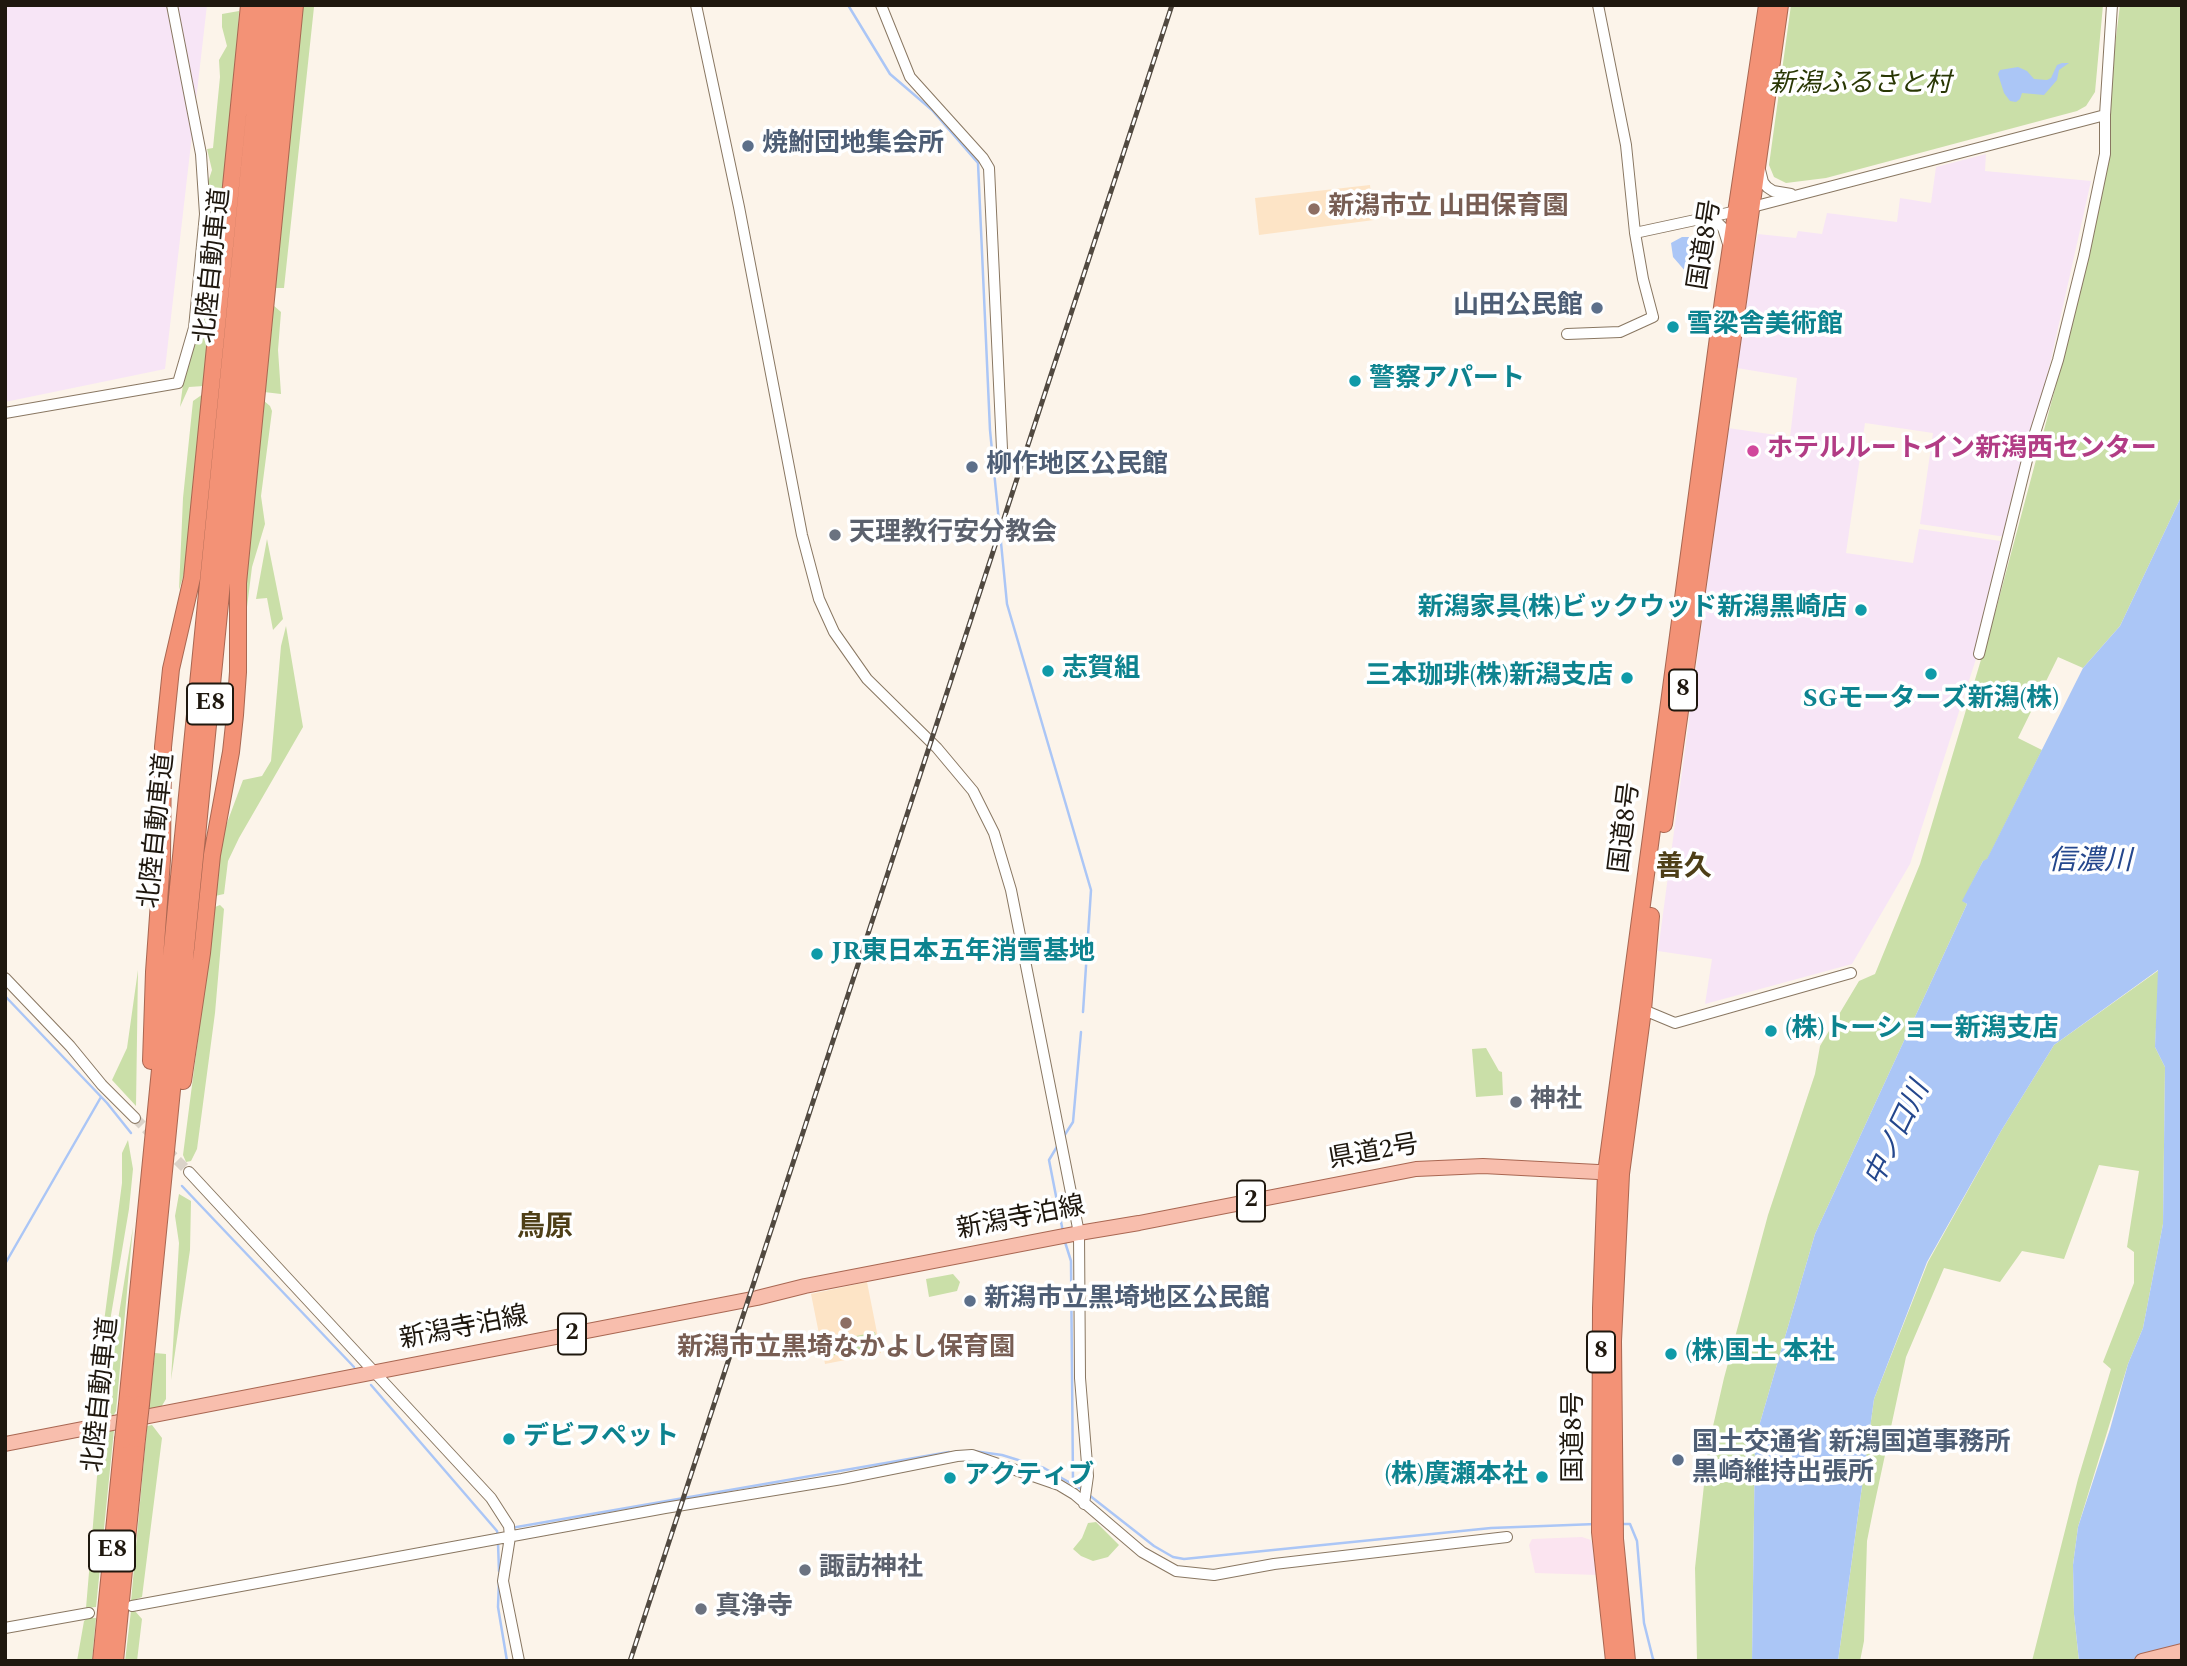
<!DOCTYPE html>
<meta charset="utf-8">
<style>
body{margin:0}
#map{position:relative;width:2187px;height:1666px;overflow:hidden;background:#fcf4ea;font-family:Spectral,serif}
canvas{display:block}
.frame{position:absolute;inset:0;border:7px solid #1f180f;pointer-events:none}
</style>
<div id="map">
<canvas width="2187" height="1666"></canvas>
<div class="frame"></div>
</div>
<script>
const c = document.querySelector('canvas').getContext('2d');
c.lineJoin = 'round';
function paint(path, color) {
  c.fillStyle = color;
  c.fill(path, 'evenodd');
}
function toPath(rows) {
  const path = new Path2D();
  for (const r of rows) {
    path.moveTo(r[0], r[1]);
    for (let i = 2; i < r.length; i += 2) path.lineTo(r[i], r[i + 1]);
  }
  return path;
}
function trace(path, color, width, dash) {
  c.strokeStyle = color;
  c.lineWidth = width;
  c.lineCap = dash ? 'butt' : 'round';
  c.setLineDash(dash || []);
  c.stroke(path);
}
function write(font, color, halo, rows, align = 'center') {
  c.font = font + ' Spectral,"Noto Sans JP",serif';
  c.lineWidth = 7;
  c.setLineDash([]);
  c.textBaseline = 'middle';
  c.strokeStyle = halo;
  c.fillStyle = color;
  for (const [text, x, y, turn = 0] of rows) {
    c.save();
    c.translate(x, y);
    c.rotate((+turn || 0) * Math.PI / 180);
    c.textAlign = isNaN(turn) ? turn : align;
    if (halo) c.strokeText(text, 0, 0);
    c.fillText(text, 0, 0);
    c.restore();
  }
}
const commercial = toPath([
 [1582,1537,1591,1540,1596,1556,1598,1575,1535,1573,1529,1545,1532,1539]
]);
const industrial = toPath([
 [5,5,207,5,165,369,5,402],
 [1986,154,1985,171,2091,181,2050,364,2006,537,1920,524,1933,433,1865,423,1846,553,1913,563,1919,529,2000,541,1976,659,1910,864,1852,964,1705,1004,1712,959,1658,951,1728,428,1790,437,1797,378,1737,368,1744,302,1758,234,1796,238,1798,231,1822,234,1827,213,1897,222,1900,198,1931,203,1936,167]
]);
const built = toPath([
 [1370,185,1374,220,1259,235,1255,198],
 [867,1282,881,1353,825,1364,811,1294]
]);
const green = toPath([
 [301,5,314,7,284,288,273,288],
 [1791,5,2103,5,2095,92,2086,106,2077,111,1826,178,1786,183,1774,177,1769,165],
 [2120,5,2182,5,2182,495,2120,626,2083,668,2058,657,2018,738,2042,750,1987,860,1983,861,1963,901,1967,904,1815,1234,1755,1440,1752,1661,1697,1661,1695,1568,1708,1448,1724,1378,1768,1215,1815,1074,1820,1046,1859,981,1875,974,1920,864,1997,606,2056,385,2093,223],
 [239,11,236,88,214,298,205,303,201,291,206,188,212,170,207,149,213,148,220,77,219,60,227,46,222,27,222,14],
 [273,305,281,312,278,350,281,394,264,392],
 [210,314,214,315,204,386,189,387,180,407,184,377,193,346,197,343,199,323],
 [203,394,187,564,179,590,183,498,193,401],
 [263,400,270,406,272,411,261,496,265,524,252,567,247,607,244,589],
 [267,539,283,619,273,630,267,598,256,599],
 [286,626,303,727,239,838,228,861,224,894,215,896,221,839,243,780,262,776,271,761,281,646],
 [220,905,224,909,215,1013,197,1149,191,1161,186,1162,183,1155,215,907],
 [138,970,136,1106,112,1080,127,1048],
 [2159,970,2155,1047,2165,1067,2163,1224,2143,1328,2128,1364,2078,1527,2073,1565,2074,1614,2079,1661,2032,1661,2078,1479,2111,1369,2103,1362,2134,1283,2134,1252,2127,1247,2139,1171,2099,1165,2064,1259,2022,1251,2000,1282,1944,1268,1906,1357,1873,1511,1867,1541,1864,1641,1860,1661,1838,1661,1874,1399,1928,1262,2001,1131,2054,1045],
 [1486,1048,1499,1071,1502,1072,1503,1095,1476,1097,1472,1049],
 [128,1140,133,1169,129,1209,100,1380,104,1322,122,1183,122,1153],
 [179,1194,191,1201,190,1250,171,1380,179,1243,175,1216],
 [133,1227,116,1411,112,1418,104,1407],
 [953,1274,960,1282,957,1291,929,1297,926,1279],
 [875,1332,878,1345,831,1356,828,1342],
 [155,1353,166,1354,166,1399,160,1409,148,1413],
 [152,1425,162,1438,142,1597,131,1601,147,1426],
 [114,1430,96,1607,86,1608,100,1441,104,1432],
 [1096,1522,1119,1545,1108,1557,1093,1561,1081,1556,1073,1549,1082,1538,1088,1523],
 [131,1611,135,1611,142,1619,137,1661,125,1661],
 [87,1618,96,1618,92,1661,77,1661,84,1621]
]);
const water = toPath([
 [2062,63,2069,63,2059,70,2057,80,2044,95,2022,93,2020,99,2016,102,2010,101,2004,93,1998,74,2000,70,2018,67,2027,71,2034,79,2047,80,2051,78,2057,65],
 [1682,237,1698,237,1710,241,1709,251,1698,252,1691,261,1692,265,1696,267,1708,267,1704,284,1690,285,1686,272,1673,257,1671,243],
 [2182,495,2182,1661,2079,1661,2074,1614,2073,1565,2078,1527,2110,1429,2128,1364,2143,1328,2163,1224,2165,1067,2155,1047,2158,970,2054,1045,2001,1131,1927,1262,1874,1399,1838,1661,1752,1661,1755,1440,1815,1234,1967,904,1962,901,1983,861,1987,859,2083,668,2120,626]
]);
const stream = toPath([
 [848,5,890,74,932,110,978,163,990,430,1007,604,1091,890,1083,1012],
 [5,996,107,1103,131,1133],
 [1064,1136,1073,1122,1081,1032],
 [1058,1145,1049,1160,1063,1232],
 [182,1186,354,1367],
 [1065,1242,1071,1261,1073,1483],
 [5,1264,101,1097],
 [371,1385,497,1531,498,1536],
 [973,1451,1002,1455,1044,1468,1081,1489],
 [1089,1495,1154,1546,1173,1557,1184,1559,1491,1528,1596,1524],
 [1620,1524,1630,1524,1637,1541,1644,1623,1653,1659,1656,1661],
 [511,1528,949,1452],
 [498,1543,499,1571],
 [499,1581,498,1607,507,1661]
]);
const minorTunnel = toPath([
 [135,1118,189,1172]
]);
const minor = toPath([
 [696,5,739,207,802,535,819,599,834,632,867,679,937,748,973,791,994,833,1011,890,1079,1233,1080,1378,1088,1476,1084,1504],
 [881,5,910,77,983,158,989,168,1002,449],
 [1760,170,1763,182,1767,187,1773,191,1791,194],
 [1702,219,1718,223,1723,228,1729,247],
 [1635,233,1737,211,2105,115],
 [1567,334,1620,332,1653,317,1643,279,1635,233,1626,145,1598,5],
 [5,413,178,383,194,328,205,214,201,154,172,5],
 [1979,654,2029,452,2058,360,2084,255,2105,154,2105,115,2112,5],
 [5,978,70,1046,102,1085,135,1118],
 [1639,1008,1675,1023,1851,973],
 [189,1172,491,1498,509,1526,510,1537,503,1581,519,1661],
 [132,1606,665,1508,842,1479,957,1456,972,1455,1059,1485,1074,1494,1142,1552,1176,1571,1214,1575,1274,1564,1507,1537],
 [5,1628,89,1613]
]);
const major = toPath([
 [5,1444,757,1298,805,1286,1079,1233,1139,1223,1416,1169,1483,1166,1617,1173],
 [2142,1661,2182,1651]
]);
const highway = toPath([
 [1664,824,1780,5],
 [151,1061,154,972,162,860,163,747,171,669,192,578,249,5],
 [183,1081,202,953,212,855,231,752,235,715,238,672,238,583,295,5],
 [127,1404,265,5],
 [141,1404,279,5],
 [101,1661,123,1440],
 [115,1661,137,1439],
 [1614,1661,1600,1532,1601,1308,1606,1173,1723,300,1767,5],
 [1627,1661,1615,1539,1613,1341,1621,1174,1643,1010,1651,916]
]);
const rail = toPath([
 [630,1661,1172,5]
]);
const highwayBridge = toPath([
 [137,1439,141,1404],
 [123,1440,127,1404]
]);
const markers = [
 [748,146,7,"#5c6f8a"],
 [1314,209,7,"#8d6e63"],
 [1597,308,7,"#5c6f8a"],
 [1673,327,7,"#0f9aa8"],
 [1355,381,7,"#0f9aa8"],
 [1753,451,7,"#d1479c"],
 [972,467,7,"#5c6f8a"],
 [835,535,7,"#6b7280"],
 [1861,610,7,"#0f9aa8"],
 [1048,671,7,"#0f9aa8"],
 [1931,674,7,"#0f9aa8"],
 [1627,678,7,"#0f9aa8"],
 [817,954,7,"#0f9aa8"],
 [1771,1031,7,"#0f9aa8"],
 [1516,1102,7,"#6b7280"],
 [970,1301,7,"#5c6f8a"],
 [846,1323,7,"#8d6e63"],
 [1671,1354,7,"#0f9aa8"],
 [509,1439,7,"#0f9aa8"],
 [1678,1460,7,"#5c6f8a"],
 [1542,1477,7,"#0f9aa8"],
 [950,1478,7,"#0f9aa8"],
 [805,1570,7,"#6b7280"],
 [701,1609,7,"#6b7280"]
];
const shields = [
 [1683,690,28],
 [210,704,46],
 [1251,1201,28],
 [572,1334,28],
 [1601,1352,28],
 [112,1551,46]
];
const shieldNames = [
 ["8",1683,690],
 ["E8",210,704],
 ["2",1251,1201],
 ["2",572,1334],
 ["8",1601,1352],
 ["E8",112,1551]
];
const parkNames = [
 ["新潟ふるさと村",1860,86]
];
const serviceNames = [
 ["焼鮒団地集会所",762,146],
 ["山田公民館",1583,308,"right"],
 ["柳作地区公民館",986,467],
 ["新潟市立黒埼地区公民館",984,1301],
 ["国土交通省 新潟国道事務所",1692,1445],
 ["黒崎維持出張所",1692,1475]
];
const educationNames = [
 ["新潟市立 山田保育園",1328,209],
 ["新潟市立黒埼なかよし保育園",846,1350,"center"]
];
const streetNames = [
 ["国道8号",1707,245,-81],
 ["北陸自動車道",215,266,-84],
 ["国道8号",1627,828,-83],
 ["北陸自動車道",159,831,-84],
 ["県道2号",1374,1154,-10],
 ["新潟寺泊線",1021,1220,-11],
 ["新潟寺泊線",464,1330,-11],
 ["北陸自動車道",103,1395,-84],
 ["国道8号",1576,1437,-90]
];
const cultureNames = [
 ["雪梁舎美術館",1687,327],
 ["警察アパート",1369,381],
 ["新潟家具(株)ビックウッド新潟黒崎店",1847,610,"right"],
 ["志賀組",1062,671],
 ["三本珈琲(株)新潟支店",1613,678,"right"],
 ["SGモーターズ新潟(株)",1931,701,"center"],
 ["JR東日本五年消雪基地",831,954],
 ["(株)トーショー新潟支店",1785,1031],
 ["(株)国土 本社",1685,1354],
 ["デビフペット",523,1439],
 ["(株)廣瀬本社",1528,1477,"right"],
 ["アクティブ",964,1478]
];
const hotelNames = [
 ["ホテルルートイン新潟西センター",1767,451]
];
const worshipNames = [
 ["天理教行安分教会",849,535],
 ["神社",1530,1102],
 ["諏訪神社",819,1570],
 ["真浄寺",715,1609]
];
const waterNames = [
 ["信濃川",2090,864],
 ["中ノ口川",1899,1135,-64]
];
const neighbourhoodNames = [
 ["善久",1684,870],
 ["鳥原",545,1230]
];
paint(commercial, '#fbe4f0');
paint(industrial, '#f7e5f6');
paint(built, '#fde4c6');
paint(green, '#cadfa8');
paint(water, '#abc6f6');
trace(stream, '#abc6f6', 2.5);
trace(minorTunnel, '#dbd3c9', 10, [10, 5]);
trace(minor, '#897762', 12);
trace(major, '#a96752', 16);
trace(highway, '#a96752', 18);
trace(minor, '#fff', 10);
trace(major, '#f8bead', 14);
trace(highway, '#f39276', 16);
trace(rail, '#514940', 5);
trace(rail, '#fff', 2.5, [8]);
trace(highwayBridge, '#a96752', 18, []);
trace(highwayBridge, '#f39276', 16);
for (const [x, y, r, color] of markers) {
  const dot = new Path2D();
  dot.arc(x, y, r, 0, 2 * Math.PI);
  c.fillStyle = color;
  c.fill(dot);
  trace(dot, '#fff', 2.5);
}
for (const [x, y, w] of shields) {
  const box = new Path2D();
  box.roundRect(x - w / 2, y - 20.5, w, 41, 5);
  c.fillStyle = '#fff';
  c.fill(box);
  trace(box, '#1f180f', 2);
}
write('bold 24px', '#1f180f', null, shieldNames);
write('italic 26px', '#293704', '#fff', parkNames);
write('bold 26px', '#4e5e75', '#fff', serviceNames, 'left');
write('bold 26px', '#785e54', '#fff', educationNames, 'left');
write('26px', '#1f180f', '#fff', streetNames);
write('bold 26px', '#0d838f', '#fff', cultureNames, 'left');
write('bold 26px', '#b23c85', '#fff', hotelNames, 'left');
write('bold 26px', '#5b616d', '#fff', worshipNames, 'left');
write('italic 28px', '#24478d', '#fff', waterNames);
write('bold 28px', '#4e3f17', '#fff', neighbourhoodNames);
</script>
